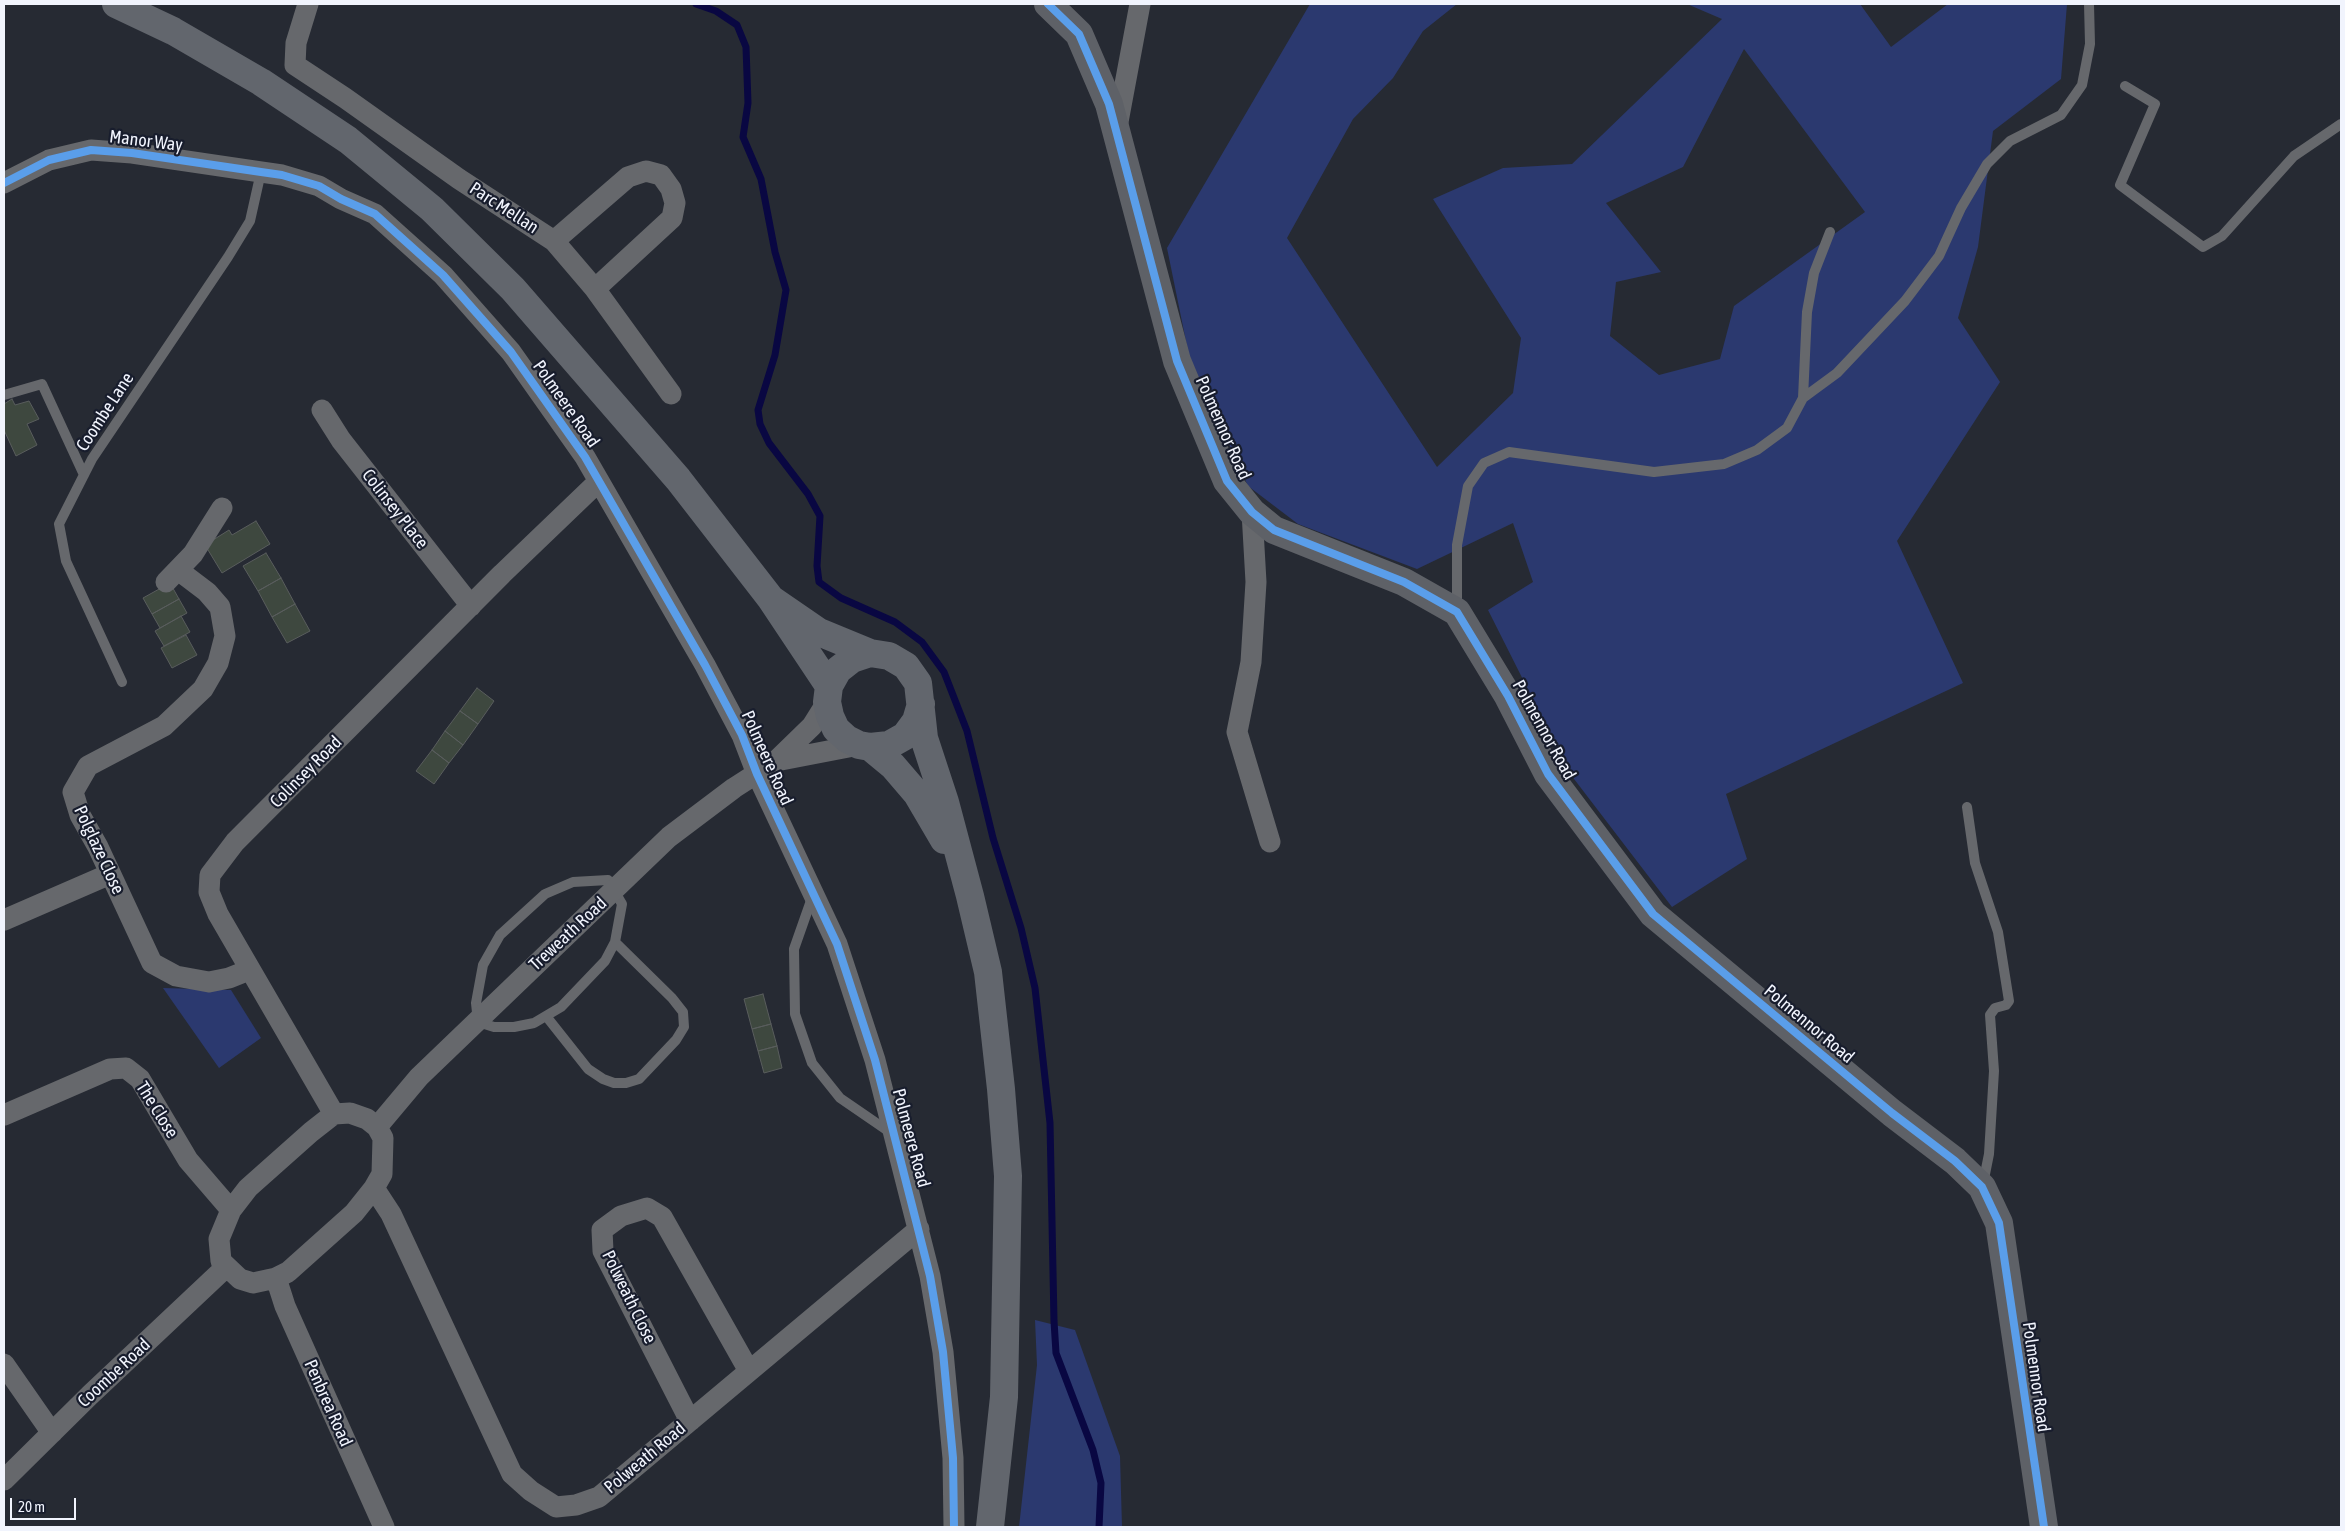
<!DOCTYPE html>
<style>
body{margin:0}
#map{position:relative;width:2345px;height:1531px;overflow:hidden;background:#262a33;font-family:"Asap Condensed",sans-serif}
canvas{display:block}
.frame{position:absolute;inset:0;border:5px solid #f1f4fd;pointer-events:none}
.scale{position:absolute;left:10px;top:1498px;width:66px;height:22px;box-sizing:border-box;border:2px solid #f1f4fd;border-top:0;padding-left:6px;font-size:15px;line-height:18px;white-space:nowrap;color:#f1f4fd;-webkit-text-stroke:4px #181d2d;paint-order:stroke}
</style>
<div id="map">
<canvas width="2345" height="1531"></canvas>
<div class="frame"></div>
<div class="scale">20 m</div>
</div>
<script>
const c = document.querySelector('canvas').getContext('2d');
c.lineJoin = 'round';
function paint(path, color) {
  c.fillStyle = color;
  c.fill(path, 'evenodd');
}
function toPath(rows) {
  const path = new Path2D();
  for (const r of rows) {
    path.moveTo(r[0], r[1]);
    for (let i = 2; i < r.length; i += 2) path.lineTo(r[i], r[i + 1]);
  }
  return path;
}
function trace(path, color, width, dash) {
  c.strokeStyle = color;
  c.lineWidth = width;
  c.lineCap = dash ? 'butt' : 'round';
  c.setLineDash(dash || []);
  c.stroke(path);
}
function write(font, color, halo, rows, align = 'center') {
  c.font = font + ' "Asap Condensed",sans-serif';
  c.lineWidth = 4.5;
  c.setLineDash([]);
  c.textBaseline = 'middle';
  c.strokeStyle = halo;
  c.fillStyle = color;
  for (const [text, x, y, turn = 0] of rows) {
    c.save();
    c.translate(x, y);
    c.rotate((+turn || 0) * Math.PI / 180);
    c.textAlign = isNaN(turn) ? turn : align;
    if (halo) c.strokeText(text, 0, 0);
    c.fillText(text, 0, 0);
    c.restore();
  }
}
const green = toPath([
 [1310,4,1457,4,1423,31,1393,78,1353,119,1287,238,1437,467,1513,393,1521,338,1433,199,1503,168,1572,164,1722,19,1687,4,1860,4,1891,47,1948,4,2067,4,2061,79,1993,131,1978,247,1958,318,2000,382,1897,541,1963,683,1726,794,1747,859,1672,907,1571,775,1488,610,1533,582,1513,523,1417,569,1298,524,1248,486,1189,356,1167,248],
 [1744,49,1865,212,1734,306,1720,359,1659,375,1610,336,1616,282,1661,272,1606,203,1683,167],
 [163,988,231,990,261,1038,219,1068],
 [1035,1320,1075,1330,1120,1456,1122,1527,1019,1527,1037,1365]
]);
const stream = toPath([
 [696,4,716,11,737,25,746,47,748,103,743,137,761,179,775,252,786,290,775,355,758,410,760,424,769,443,808,494,820,516,817,566,819,582,841,598,895,622,922,642,944,672,967,731,993,838,1021,928,1035,988,1050,1123,1054,1321,1056,1353,1093,1450,1101,1483,1099,1527]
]);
const building = toPath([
 [12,399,15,405,29,401,39,419,27,424,37,445,16,456,4,430,4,404,12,399],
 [256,521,270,544,222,573,205,545,229,530,232,535,256,521],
 [266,553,281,578,258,591,243,566,266,553],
 [281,578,295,604,272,617,258,591,281,578],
 [170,583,179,599,152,614,143,598,170,583],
 [179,599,187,613,160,628,152,614,179,599],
 [295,604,310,631,287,643,272,617,295,604],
 [181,616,190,632,164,646,155,631,181,616],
 [186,635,197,655,172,668,161,648,186,635],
 [477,688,494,701,478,724,460,711,477,688],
 [460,711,478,724,463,745,445,731,460,711],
 [445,731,463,745,449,763,432,750,445,731],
 [432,750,449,763,434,784,416,771,432,750],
 [763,994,771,1024,752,1029,744,999,763,994],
 [771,1024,777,1046,758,1051,752,1029,771,1024],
 [777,1046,782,1068,764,1073,758,1051,777,1046]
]);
const lane = toPath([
 [2125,86,2155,104,2120,185,2203,247,2222,236,2294,156,2341,124],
 [4,395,42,384,84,475],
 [1803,398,1837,373,1905,301,1939,256,1961,208,1987,164,2010,141,2061,115,2082,85,2090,44,2089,4],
 [1457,608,1457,545,1468,486,1484,463,1509,452,1654,472,1724,464,1757,450,1787,428,1803,398,1807,312,1814,273,1830,232],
 [122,682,66,561,59,524,92,459,228,257,250,221,261,172],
 [1967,807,1975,863,1998,932,2009,1001,2006,1005,1995,1008,1990,1015,1994,1071,1989,1154,1983,1184],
 [608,880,622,904,615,942,605,961,561,1007,534,1023,514,1027,494,1027,478,1022,476,1003,483,965,500,935,545,894,573,882,608,880],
 [813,895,794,949,795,1014,812,1063,840,1098,891,1133],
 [546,1016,588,1069,603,1079,614,1083,626,1083,639,1079,676,1040,684,1027,683,1012,672,998,615,942]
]);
const street = toPath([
 [308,4,296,43,295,65,345,98,459,179,554,241,595,289,671,394],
 [1117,127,1140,4],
 [4,183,49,160,91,150,132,153,261,172,282,175,319,186,341,199,375,214,443,275,511,352,585,457,705,665,742,735,757,774,837,944,875,1060,930,1276,943,1352,953,1458,954,1527],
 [554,241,628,177,646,171,661,175,671,189,675,203,672,218,595,289],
 [322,410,341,440,471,606],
 [1252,512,1256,582,1251,662,1237,732,1270,842],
 [178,570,207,592,220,607,225,636,218,663,203,689,164,726,88,766,73,792,80,815,98,847,152,963,176,976,209,982,229,978,249,970],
 [166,582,193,554,222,508],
 [776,761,859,745],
 [4,920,110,874],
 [350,1113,367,1119,377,1127,383,1138,382,1174,374,1188,354,1213,288,1272,276,1278,253,1283,240,1279,221,1261,219,1239,231,1210,248,1188,311,1132,334,1114,350,1113],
 [334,1114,218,914,209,892,210,875,235,842,502,574,599,481],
 [4,1115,110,1069,126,1068,140,1079,188,1160,231,1210],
 [377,1127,419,1077,669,837,734,788,776,761,812,726,827,702],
 [374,1188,391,1214,512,1474,531,1491,556,1507,576,1505,599,1497,919,1229],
 [276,1278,285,1306,384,1527],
 [4,1364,52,1433],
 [690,1421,603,1251,602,1230,621,1216,647,1208,662,1217,749,1371],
 [4,1480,90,1395,226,1267]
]);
const secondary = toPath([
 [1048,4,1079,34,1109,104,1177,361,1227,481,1252,512,1274,530,1404,582,1457,612,1508,696,1548,774,1653,914,1892,1113,1955,1161,1982,1187,1999,1223,2044,1527]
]);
const highway = toPath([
 [116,4,173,31,261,82,348,140,432,209,513,289,678,479,771,599,829,686],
 [771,599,819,632,870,653,889,656,906,666,918,683,924,738,945,802,970,896,988,972,1001,1089,1008,1176,1004,1397,990,1527],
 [870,653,852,659,838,670,829,686,827,702,830,716,836,729,847,739,859,745,870,747,889,745,905,736,916,721,921,704],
 [870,747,893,766,917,794,944,840]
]);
const cycleway = toPath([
 [1048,4,1079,34,1109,104,1177,361,1227,481,1252,512,1274,530,1404,582,1457,612,1508,696,1548,774,1653,914,1892,1113,1955,1161,1982,1187,1999,1223,2044,1527],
 [4,183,49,160,91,150,132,153,261,172,282,175,319,186,341,199,375,214,443,275,511,352,585,457,705,665,742,735,757,774,837,944,875,1060,930,1276,943,1352,953,1458,954,1527]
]);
const streetNames = [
 ["Manor Way",146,141,7],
 ["Parc Mellan",504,208,33],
 ["Polmeere Road",566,404,55],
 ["Coombe Lane",105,412,-57],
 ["Polmennor Road",1223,428,66],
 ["Colinsey Place",395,509,52],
 ["Polmennor Road",1544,730,61],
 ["Polmeere Road",767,758,66],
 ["Colinsey Road",306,772,-45],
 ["Polglaze Close",99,850,65],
 ["Treweath Road",568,934,-43],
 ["Polmennor Road",1809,1024,40],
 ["The Close",157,1110,58],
 ["Polmeere Road",911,1138,75],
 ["Polweath Close",629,1297,64],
 ["Coombe Road",114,1373,-43],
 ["Polmennor Road",2036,1377,82],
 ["Penbrea Road",328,1403,66],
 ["Polweath Road",645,1458,-40]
];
paint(green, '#2b396f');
trace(stream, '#090742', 7);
paint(building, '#3e483f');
trace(building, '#595d5d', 1);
trace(lane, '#66686c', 10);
trace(street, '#66686c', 21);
trace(secondary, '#5e6167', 28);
trace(highway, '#62666d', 28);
trace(cycleway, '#5a9eea', 8);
write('18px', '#f1f4fd', '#181d2d', streetNames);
</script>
